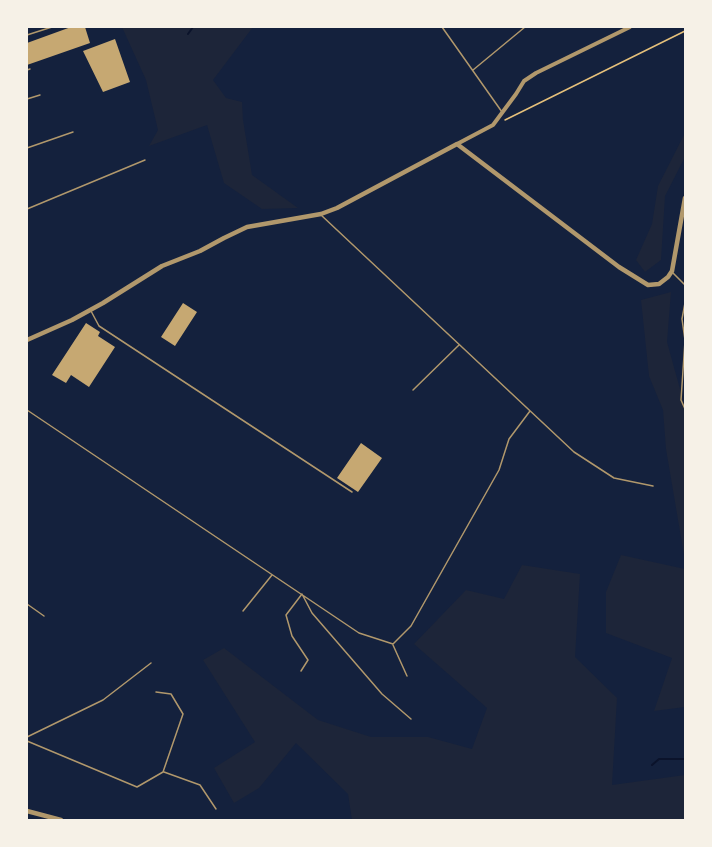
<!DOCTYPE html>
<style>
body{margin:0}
#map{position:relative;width:712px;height:847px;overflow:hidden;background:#14213d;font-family:Rubik,sans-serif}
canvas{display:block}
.frame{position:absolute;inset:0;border:28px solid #f6f1e7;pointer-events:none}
</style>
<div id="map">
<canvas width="712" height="847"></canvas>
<div class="frame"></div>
</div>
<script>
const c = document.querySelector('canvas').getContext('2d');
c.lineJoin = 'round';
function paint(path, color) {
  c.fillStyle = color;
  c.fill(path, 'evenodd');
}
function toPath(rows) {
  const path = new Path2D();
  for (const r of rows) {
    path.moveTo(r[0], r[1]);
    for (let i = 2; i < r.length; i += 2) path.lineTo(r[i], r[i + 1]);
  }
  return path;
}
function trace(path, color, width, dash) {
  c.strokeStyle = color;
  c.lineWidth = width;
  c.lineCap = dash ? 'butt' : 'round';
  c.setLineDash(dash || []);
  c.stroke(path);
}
const green = toPath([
 [122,27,253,27,213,80,226,98,242,102,243,120,252,175,298,208,262,209,224,183,207,125,149,146,158,130,146,80],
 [685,133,685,157,665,196,661,260,645,272,636,260,652,224,658,186],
 [671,292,667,342,685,407,685,561,666,449,663,410,649,376,641,300],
 [621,555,685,569,685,707,654,711,672,658,606,633,606,592],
 [522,565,580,574,575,657,617,698,612,785,685,775,685,820,352,820,348,794,296,743,259,788,234,803,214,768,255,742,203,660,224,648,318,720,371,737,428,737,472,749,487,708,414,644,466,590,504,599]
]);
const stream = toPath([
 [188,34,193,27],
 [652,765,659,759,685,759]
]);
const building = toPath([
 [71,27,85,27,90,43,27,65,27,43],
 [115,39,130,82,103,92,83,51],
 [183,303,197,312,175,346,161,337],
 [86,323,100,332,98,336,115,347,89,387,71,375,66,383,52,375],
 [361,443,382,458,358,492,337,478]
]);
const path = toPath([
 [505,120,685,31]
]);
const service = toPath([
 [442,27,502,112],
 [27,35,52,27],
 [27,70,30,69],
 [473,70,525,27],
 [27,99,40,95],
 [27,148,73,132],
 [27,209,145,160],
 [321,215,574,452,614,478,653,486],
 [672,272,685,285],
 [685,303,682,319,685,340],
 [91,311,99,326,352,492],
 [685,341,681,400,685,409],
 [413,390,459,345],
 [27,410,359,633,393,644,411,626,499,470,509,439,530,411],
 [27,558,27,557],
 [27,604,44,616],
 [243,611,272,575],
 [393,645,407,676],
 [301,671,308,660,292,636,286,615,302,594,312,613,382,694,411,719],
 [27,737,103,700,151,663],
 [27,741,137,787,163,772,183,714,171,694,156,692],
 [164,772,200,785,216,809]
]);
const minor = toPath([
 [457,144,493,125,516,94,524,81,536,73,630,27]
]);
const tertiary = toPath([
 [27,340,72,320,103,303,162,266,200,251,224,238,247,227,321,214,337,208,457,144,619,267,648,285,659,284,668,277,672,271,685,198],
 [27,811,61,820]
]);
paint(green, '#1d2539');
trace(stream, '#0b132b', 2);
paint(building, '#c6a872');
trace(path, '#e5c07b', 1.5);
trace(service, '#b1986c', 1.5);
trace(minor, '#b1986c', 4);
trace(tertiary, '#b1986c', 4.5);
</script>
